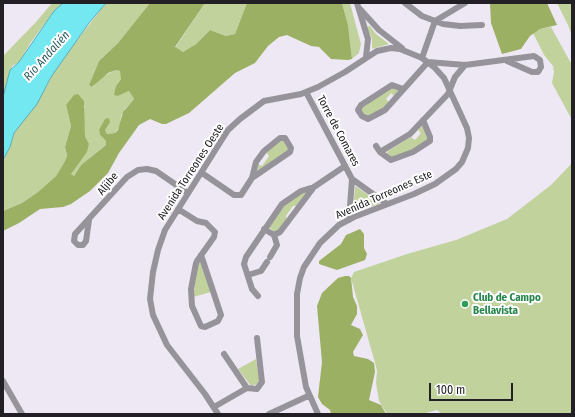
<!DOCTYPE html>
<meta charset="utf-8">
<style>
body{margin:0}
#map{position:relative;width:575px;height:417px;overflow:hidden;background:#eee8f5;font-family:"Fira Sans Condensed",sans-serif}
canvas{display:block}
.frame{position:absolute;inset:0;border:4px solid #222025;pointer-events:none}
.scale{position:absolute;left:429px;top:383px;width:84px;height:18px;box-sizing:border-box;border:2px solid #222025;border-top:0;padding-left:5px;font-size:12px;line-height:14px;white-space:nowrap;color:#222025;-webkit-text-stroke:3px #fff;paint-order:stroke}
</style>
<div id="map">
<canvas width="575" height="417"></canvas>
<div class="frame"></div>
<div class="scale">100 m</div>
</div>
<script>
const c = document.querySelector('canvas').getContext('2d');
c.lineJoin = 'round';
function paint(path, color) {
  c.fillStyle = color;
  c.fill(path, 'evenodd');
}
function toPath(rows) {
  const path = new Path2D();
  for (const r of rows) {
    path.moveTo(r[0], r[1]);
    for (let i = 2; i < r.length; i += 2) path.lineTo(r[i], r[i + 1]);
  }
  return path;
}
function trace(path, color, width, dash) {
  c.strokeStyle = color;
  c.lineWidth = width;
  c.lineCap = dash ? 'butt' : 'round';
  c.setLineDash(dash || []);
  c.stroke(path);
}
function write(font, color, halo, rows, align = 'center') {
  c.font = font + ' "Fira Sans Condensed",sans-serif';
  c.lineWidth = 4;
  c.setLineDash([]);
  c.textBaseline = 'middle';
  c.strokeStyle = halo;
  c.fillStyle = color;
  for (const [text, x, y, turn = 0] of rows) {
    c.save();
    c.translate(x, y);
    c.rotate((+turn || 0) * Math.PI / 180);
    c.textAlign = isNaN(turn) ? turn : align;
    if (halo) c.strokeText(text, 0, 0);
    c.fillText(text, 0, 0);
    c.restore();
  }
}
const green = toPath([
 [52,3,63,3,54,11,31,42,19,62,12,66,3,97,3,56,36,22],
 [106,3,150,3,118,43,99,61,89,85,93,87,101,77,116,70,120,71,121,75,121,79,116,86,118,96,129,91,134,99,125,109,121,116,120,126,115,133,107,134,105,130,99,130,100,135,106,141,106,145,81,165,74,176,71,174,72,169,88,148,89,144,85,136,83,114,85,106,66,105,71,126,65,147,67,157,65,161,56,176,38,192,22,203,3,211,3,160,10,147,14,133,47,86,51,77,68,52],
 [205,3,247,3,235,34,226,36,210,30,196,44,183,52,175,48],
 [342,3,350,3,361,44,359,53,352,59,348,25],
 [557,3,572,3,572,36,568,25],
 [370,26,376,34,389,44,372,49,372,39,367,27],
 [551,27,572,65,572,120,552,83,554,72,553,66,544,55,533,33,540,29],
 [393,87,399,90,394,96,391,93,386,99,389,102,383,109,367,117,361,110,361,108],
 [423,125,428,141,394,159,387,153,388,151,411,137,415,140,421,133,418,130],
 [283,139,289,149,257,172,258,164,262,166,269,156,266,152],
 [572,163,572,414,442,414,437,410,422,414,387,414,379,401,376,383,377,370,351,278,354,272,407,254,456,240,507,219,551,185],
 [355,186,378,201,379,204,353,212],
 [304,191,307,193,297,206,293,206,286,216,287,220,278,232,275,233,269,227,282,206],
 [198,262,201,262,211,292,193,297],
 [256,359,260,383,251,386,238,369]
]);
const forest = toPath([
 [150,3,205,3,175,47,183,52,196,44,210,30,226,36,235,34,247,3,342,3,348,25,352,59,348,60,331,59,319,47,311,46,287,35,279,37,268,46,255,63,235,73,189,113,166,124,162,124,150,119,139,125,119,153,108,173,90,191,71,204,63,207,40,209,19,223,3,231,3,211,22,203,38,192,56,176,65,161,67,156,65,147,71,126,66,105,74,95,78,94,84,101,85,136,89,144,87,152,71,174,74,176,81,165,106,145,106,141,100,135,99,130,105,119,109,118,110,122,105,130,107,134,115,133,118,130,123,112,134,99,129,91,118,96,114,95,116,86,121,79,120,71,116,70,108,73,92,87,89,85,99,61,118,43],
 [490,3,547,3,557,25,540,29,530,36,521,49,502,54,491,23],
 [360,229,364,234,364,248,367,254,365,260,337,270,319,264,319,261,341,244,346,235],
 [345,276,349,276,351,278,353,297,357,306,357,314,351,325,360,329,363,335,353,352,354,356,368,359,374,363,375,372,369,400,381,405,386,414,331,414,330,410,322,404,318,397,322,362,317,306,322,293,338,278]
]);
const water = toPath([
 [63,3,106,3,89,23,51,77,37,104,14,133,10,147,3,160,3,97,10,70,19,62,54,11,63,3]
]);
const minor = toPath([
 [357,3,368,39,366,57],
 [405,3,422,16,443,24,460,26,482,25],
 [360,9,379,30,402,48],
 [422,58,435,21,465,3],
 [403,89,392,85,361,105,358,110,362,116,368,119,385,110,428,62,465,65,534,56,540,60,541,67,538,72,532,72,507,61],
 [306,92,352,179,387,204],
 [376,146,380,152,391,160,413,152,430,141,430,137,423,120],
 [380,152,410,134,448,94,455,77,465,65],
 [202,173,234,195,241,195,252,178,256,162,264,151,280,138,285,138,291,148,290,152,252,178],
 [178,209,197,221,206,223,215,232,214,237,197,261,196,263,191,289,192,306,201,326,205,327,218,321,221,315,201,255],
 [89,220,86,241,83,245,78,245,74,241,75,234,127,177,138,170,147,169,156,171,188,193],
 [349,220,352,179],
 [264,229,274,235,277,245,270,257],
 [274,235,280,232,314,187],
 [248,275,261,271,267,262],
 [258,296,252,289,244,264,246,257,282,204,301,191,314,187,345,166],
 [224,354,247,388,257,389,262,382,257,338],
 [3,381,22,414],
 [214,407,247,388],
 [218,414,205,394,167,345,153,315,150,299,153,272,158,250,165,230,228,130,240,119,264,101,301,94,318,87,345,72,377,51,391,48,400,49,422,58,434,67,444,78,467,128,469,138,468,148,462,162,456,169,435,184,414,194,354,217,339,225,320,243,304,267,300,278,297,294,297,336,306,387,318,414],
 [269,414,308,396]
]);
const markers = [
 [465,304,4,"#2e9e5b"]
];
const streetNames = [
 ["Torre de Comares",338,131,62],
 ["Avenida Torreones Oeste",191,172,-57],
 ["Aljibe",108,184,-50],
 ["Avenida Torreones Este",384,195,-24]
];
const leisureNames = [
 ["Club de Campo",473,298],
 ["Bellavista",473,311]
];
const waterNames = [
 ["Río Andalién",47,56,-48]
];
paint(green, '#c2d29d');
paint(forest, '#9bb063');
paint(water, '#74e8f1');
trace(water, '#5bacb4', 1);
trace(minor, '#96949a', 6);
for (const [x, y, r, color] of markers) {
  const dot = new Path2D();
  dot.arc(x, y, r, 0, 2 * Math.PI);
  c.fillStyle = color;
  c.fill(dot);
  trace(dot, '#fff', 1.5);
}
write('11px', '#222025', '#fff', streetNames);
write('bold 11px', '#27864d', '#fff', leisureNames, 'left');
write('italic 12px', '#2b5d61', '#fff', waterNames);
</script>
